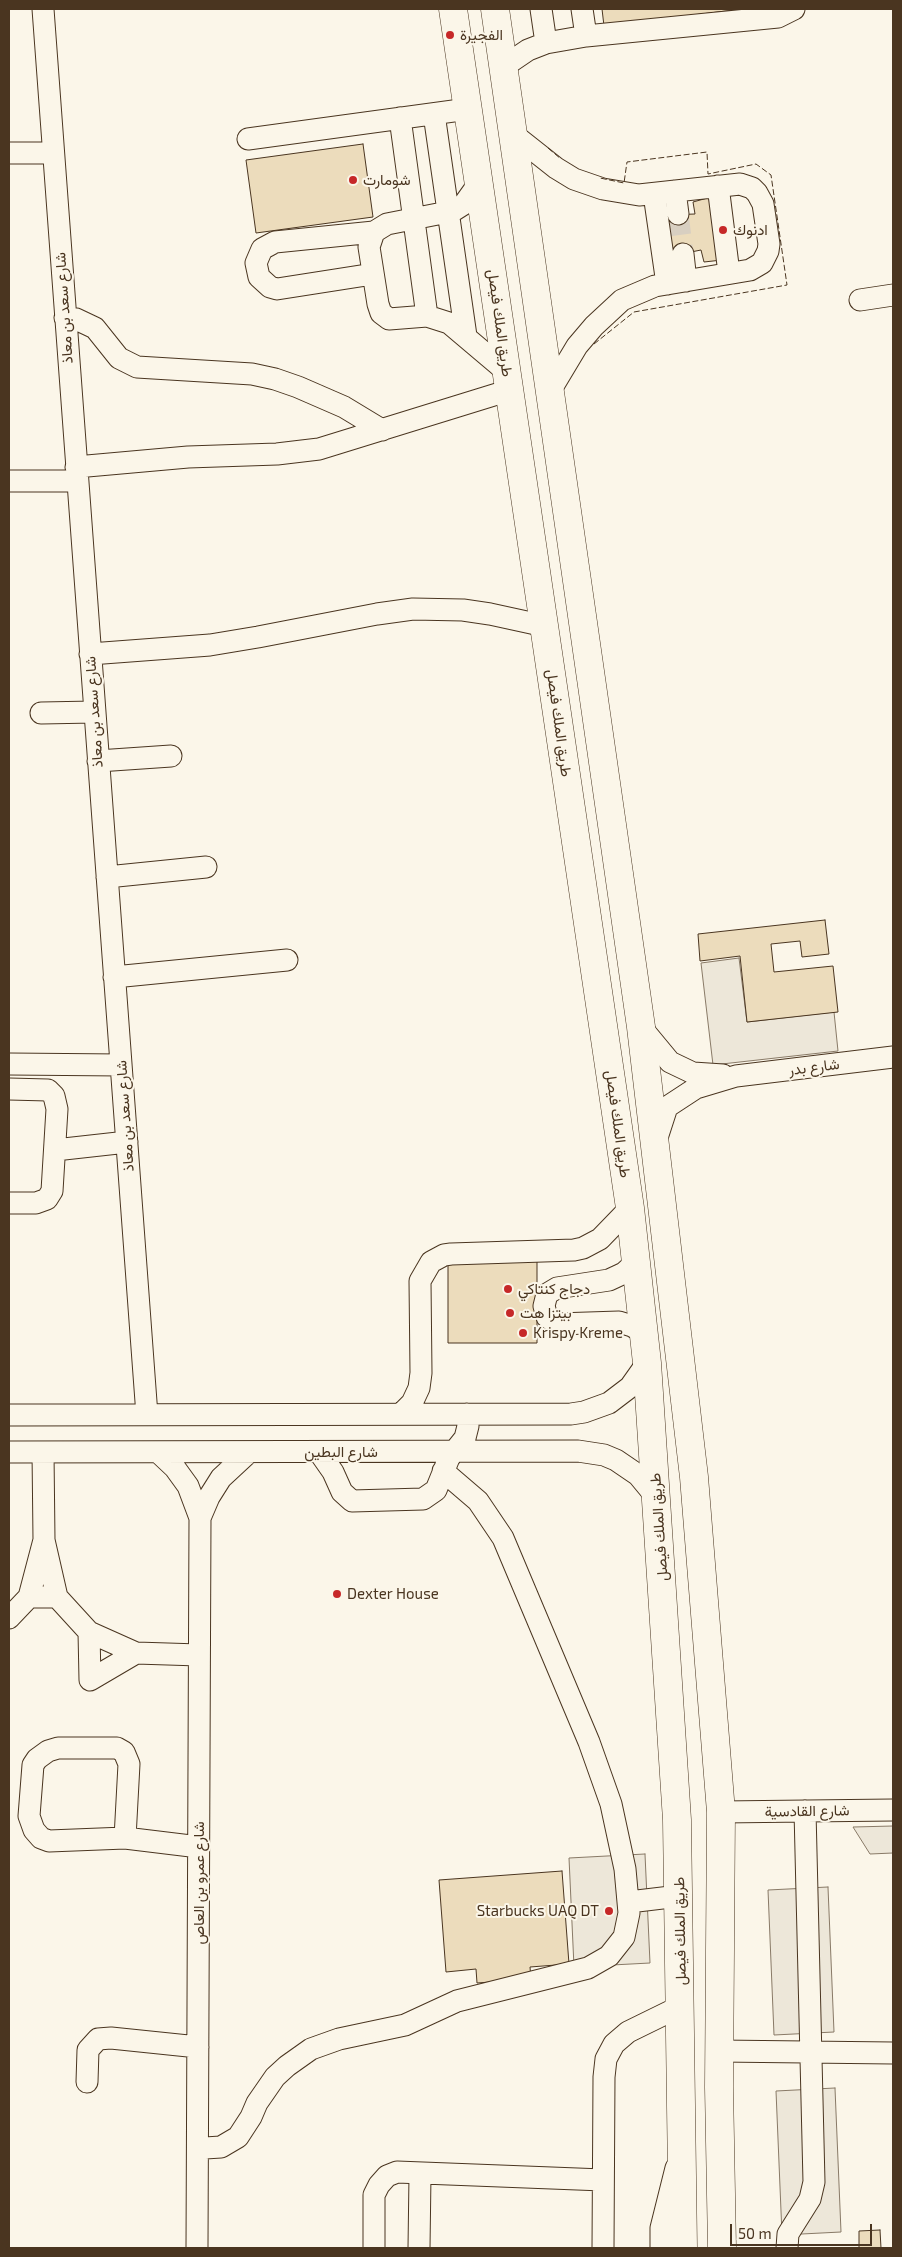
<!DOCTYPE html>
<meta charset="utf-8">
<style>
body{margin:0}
#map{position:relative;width:902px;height:2257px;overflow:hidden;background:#fbf6e9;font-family:"Exo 2",sans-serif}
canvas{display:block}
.frame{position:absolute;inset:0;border:10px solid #4a3520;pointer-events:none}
.scale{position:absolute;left:730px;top:2224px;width:142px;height:22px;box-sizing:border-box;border:2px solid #4a3520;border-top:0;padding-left:6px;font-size:15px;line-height:18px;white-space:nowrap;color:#4a3520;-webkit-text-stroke:4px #fbf6e9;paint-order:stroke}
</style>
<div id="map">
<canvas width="902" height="2257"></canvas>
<div class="frame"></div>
<div class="scale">50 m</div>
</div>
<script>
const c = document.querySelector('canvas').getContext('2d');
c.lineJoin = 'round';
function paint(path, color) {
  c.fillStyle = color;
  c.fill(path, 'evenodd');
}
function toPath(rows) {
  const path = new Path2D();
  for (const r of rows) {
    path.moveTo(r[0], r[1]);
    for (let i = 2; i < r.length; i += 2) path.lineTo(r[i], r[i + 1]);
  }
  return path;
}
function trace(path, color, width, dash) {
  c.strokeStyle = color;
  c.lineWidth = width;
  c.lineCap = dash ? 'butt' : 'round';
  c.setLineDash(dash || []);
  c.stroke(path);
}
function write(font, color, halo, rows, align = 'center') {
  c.font = font + ' "Exo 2",Vazirmatn,sans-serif';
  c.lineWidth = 4;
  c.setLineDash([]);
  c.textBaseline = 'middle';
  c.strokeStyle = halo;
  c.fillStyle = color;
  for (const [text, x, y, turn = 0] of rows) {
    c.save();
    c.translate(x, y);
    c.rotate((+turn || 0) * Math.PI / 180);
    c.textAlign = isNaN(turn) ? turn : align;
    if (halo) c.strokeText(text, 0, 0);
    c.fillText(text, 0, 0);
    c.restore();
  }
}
const parking = toPath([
 [739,958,747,1022,834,1012,838,1051,713,1065,701,963,739,958],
 [893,1826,893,1853,870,1854,853,1827,893,1826],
 [645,1854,650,1963,574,1967,569,1858,645,1854],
 [828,1887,834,2032,774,2035,768,1890,828,1887],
 [835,2088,841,2232,782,2235,776,2091,835,2088]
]);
const building = toPath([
 [602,9,742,9,604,26,602,9],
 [363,144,373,217,256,233,246,160,363,144],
 [711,197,722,260,704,262,701,250,671,256,665,215,695,214,693,202,711,197],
 [825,920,829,954,802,957,800,941,771,944,774,972,833,966,838,1012,747,1022,740,956,700,961,698,934,825,920],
 [537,1259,537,1343,448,1343,448,1260,537,1259],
 [562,1871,569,1964,530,1967,531,1979,477,1983,476,1969,446,1972,439,1880,562,1871],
 [880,2230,881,2248,859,2248,859,2231,880,2230]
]);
const minorTunnel = toPath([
 [678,214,683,254]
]);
const minor = toPath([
 [43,9,147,1415],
 [541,9,546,43],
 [582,9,586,36],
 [503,67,528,50,546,43,586,36,778,17,794,9],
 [434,114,466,336],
 [400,118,427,316],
 [513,134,556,168,574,179,603,189,639,195,740,184,752,188,757,193,763,204,769,244,768,251,762,263,750,270,655,286,622,300,594,326,577,346,550,391],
 [248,139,468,109],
 [9,153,53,153],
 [479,183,464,204,453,211,387,224,374,232,369,247,378,304,381,313,389,319,427,316,449,323,507,372],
 [718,186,729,273],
 [675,191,678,214],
 [654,194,667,284],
 [683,254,686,281],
 [373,274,277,289,270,287,259,277,256,263,262,249,275,242,374,232],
 [860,300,893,295],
 [65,318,76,319,95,328,119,358,137,367,252,374,275,379,298,387,344,407,382,430],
 [76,467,188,457,277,454,319,449,510,390],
 [9,481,77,481],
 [90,654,210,645,258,637,377,614,413,609,463,610,490,614,545,626],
 [41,713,94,712],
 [98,761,171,756],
 [107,877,206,867],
 [114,977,287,960],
 [641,1027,670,1062,693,1073,723,1075],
 [9,1064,121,1065],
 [9,1089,48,1090,54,1096,57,1109,52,1191,47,1199,36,1203,9,1203],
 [656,1141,667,1107,696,1088,736,1076,893,1057],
 [55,1150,127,1142],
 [636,1262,624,1273,609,1280,557,1288,547,1294,544,1306,547,1317,557,1324,619,1322,632,1326,644,1333],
 [401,1414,412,1403,419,1388,421,1373,420,1281,431,1262,444,1255,451,1254,574,1250,583,1248,600,1239,630,1208],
 [9,1415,571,1414,584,1412,609,1403,630,1387,647,1363],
 [9,1452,578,1451,604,1455,616,1460,638,1475,657,1498],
 [43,1452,44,1540],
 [158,1452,175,1468,188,1486,200,1518,197,2248],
 [319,1452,333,1472,342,1492,352,1501,423,1499,436,1490,449,1458,465,1438,468,1426,467,1414],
 [200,1518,209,1497,221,1478,249,1452],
 [29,1597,57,1597,89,1632,136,1653,90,1680,89,1632],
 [9,1618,29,1597,44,1540,57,1597],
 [136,1653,199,1655],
 [721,1812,893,1810],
 [125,1838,129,1764,124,1752,117,1748,58,1748,48,1751,37,1759,33,1765,29,1816,34,1830,41,1838,49,1841,125,1838,199,1847],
 [629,1902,679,1896],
 [719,2051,893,2053],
 [87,2082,88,2050,98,2039,111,2038,198,2047],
 [198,2146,205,2148,221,2147,238,2137,251,2117,257,2103,275,2077,287,2066,311,2049,339,2039,405,2025,457,2001,588,1968,609,1956,624,1937,629,1913,625,1869,611,1804,589,1742,503,1538,478,1501,443,1471],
 [374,2248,374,2195,379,2185,387,2176,397,2172,603,2180],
 [419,2248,420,2175],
 [603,2248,604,2077,606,2059,614,2044,628,2032,681,2006],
 [661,2248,661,2228,676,2168],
 [787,2248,788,2234,810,2199,814,2182,805,1811]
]);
const major = toPath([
 [453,9,630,1208,647,1363,677,1820,683,2248],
 [495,9,641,1027,694,1477,721,1812,719,2087,722,2248]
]);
const fence = toPath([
 [548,148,561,159],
 [594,344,634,312,787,285,771,175,756,164,708,174,707,152,627,162,624,183,600,178]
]);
const markers = [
 [450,35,5,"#c62828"],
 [353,180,5,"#c62828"],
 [723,230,5,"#c62828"],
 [508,1289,5,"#c62828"],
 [510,1313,5,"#c62828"],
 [523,1333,5,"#c62828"],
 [337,1594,5,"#c62828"],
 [609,1911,5,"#c62828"]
];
const poiNames = [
 ["الفجيرة",460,35],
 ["شومارت",363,180],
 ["ادنوك",733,230],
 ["دجاج كنتاكي",518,1289],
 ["بيتزا هت",520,1313],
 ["Krispy Kreme",533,1333],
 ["Dexter House",347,1594],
 ["Starbucks UAQ DT",599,1911,"right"]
];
const streetNames = [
 ["شارع سعد بن معاذ",64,308,-94],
 ["طريق الملك فيصل",500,323,82],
 ["شارع سعد بن معاذ",94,712,-94],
 ["طريق الملك فيصل",559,723,82],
 ["شارع بدر",814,1067,-7],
 ["شارع سعد بن معاذ",125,1116,-94],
 ["طريق الملك فيصل",618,1124,82],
 ["شارع البطين",341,1452],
 ["طريق الملك فيصل",659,1527,-94],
 ["شارع القادسية",807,1811,-1],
 ["شارع عمرو بن العاص",199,1883,-90],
 ["طريق الملك فيصل",680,1931,-91]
];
paint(parking, '#ede7d9');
trace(parking, '#887966', 1);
paint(building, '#ecdcbc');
trace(building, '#4a3520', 1);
trace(minorTunnel, '#d8cfc1', 21, [21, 11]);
trace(minor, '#4a3520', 23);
trace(major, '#4a3520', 29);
trace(minor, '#fbf6e9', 21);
trace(major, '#fbf6e9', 28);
trace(fence, '#4a3520', 1, [6, 2.5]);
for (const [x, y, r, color] of markers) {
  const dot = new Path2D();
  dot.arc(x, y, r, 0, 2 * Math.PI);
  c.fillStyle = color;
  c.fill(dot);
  trace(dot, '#fbf6e9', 2);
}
write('15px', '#4a3520', '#fbf6e9', poiNames, 'left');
write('15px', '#4a3520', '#fbf6e9', streetNames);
</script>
